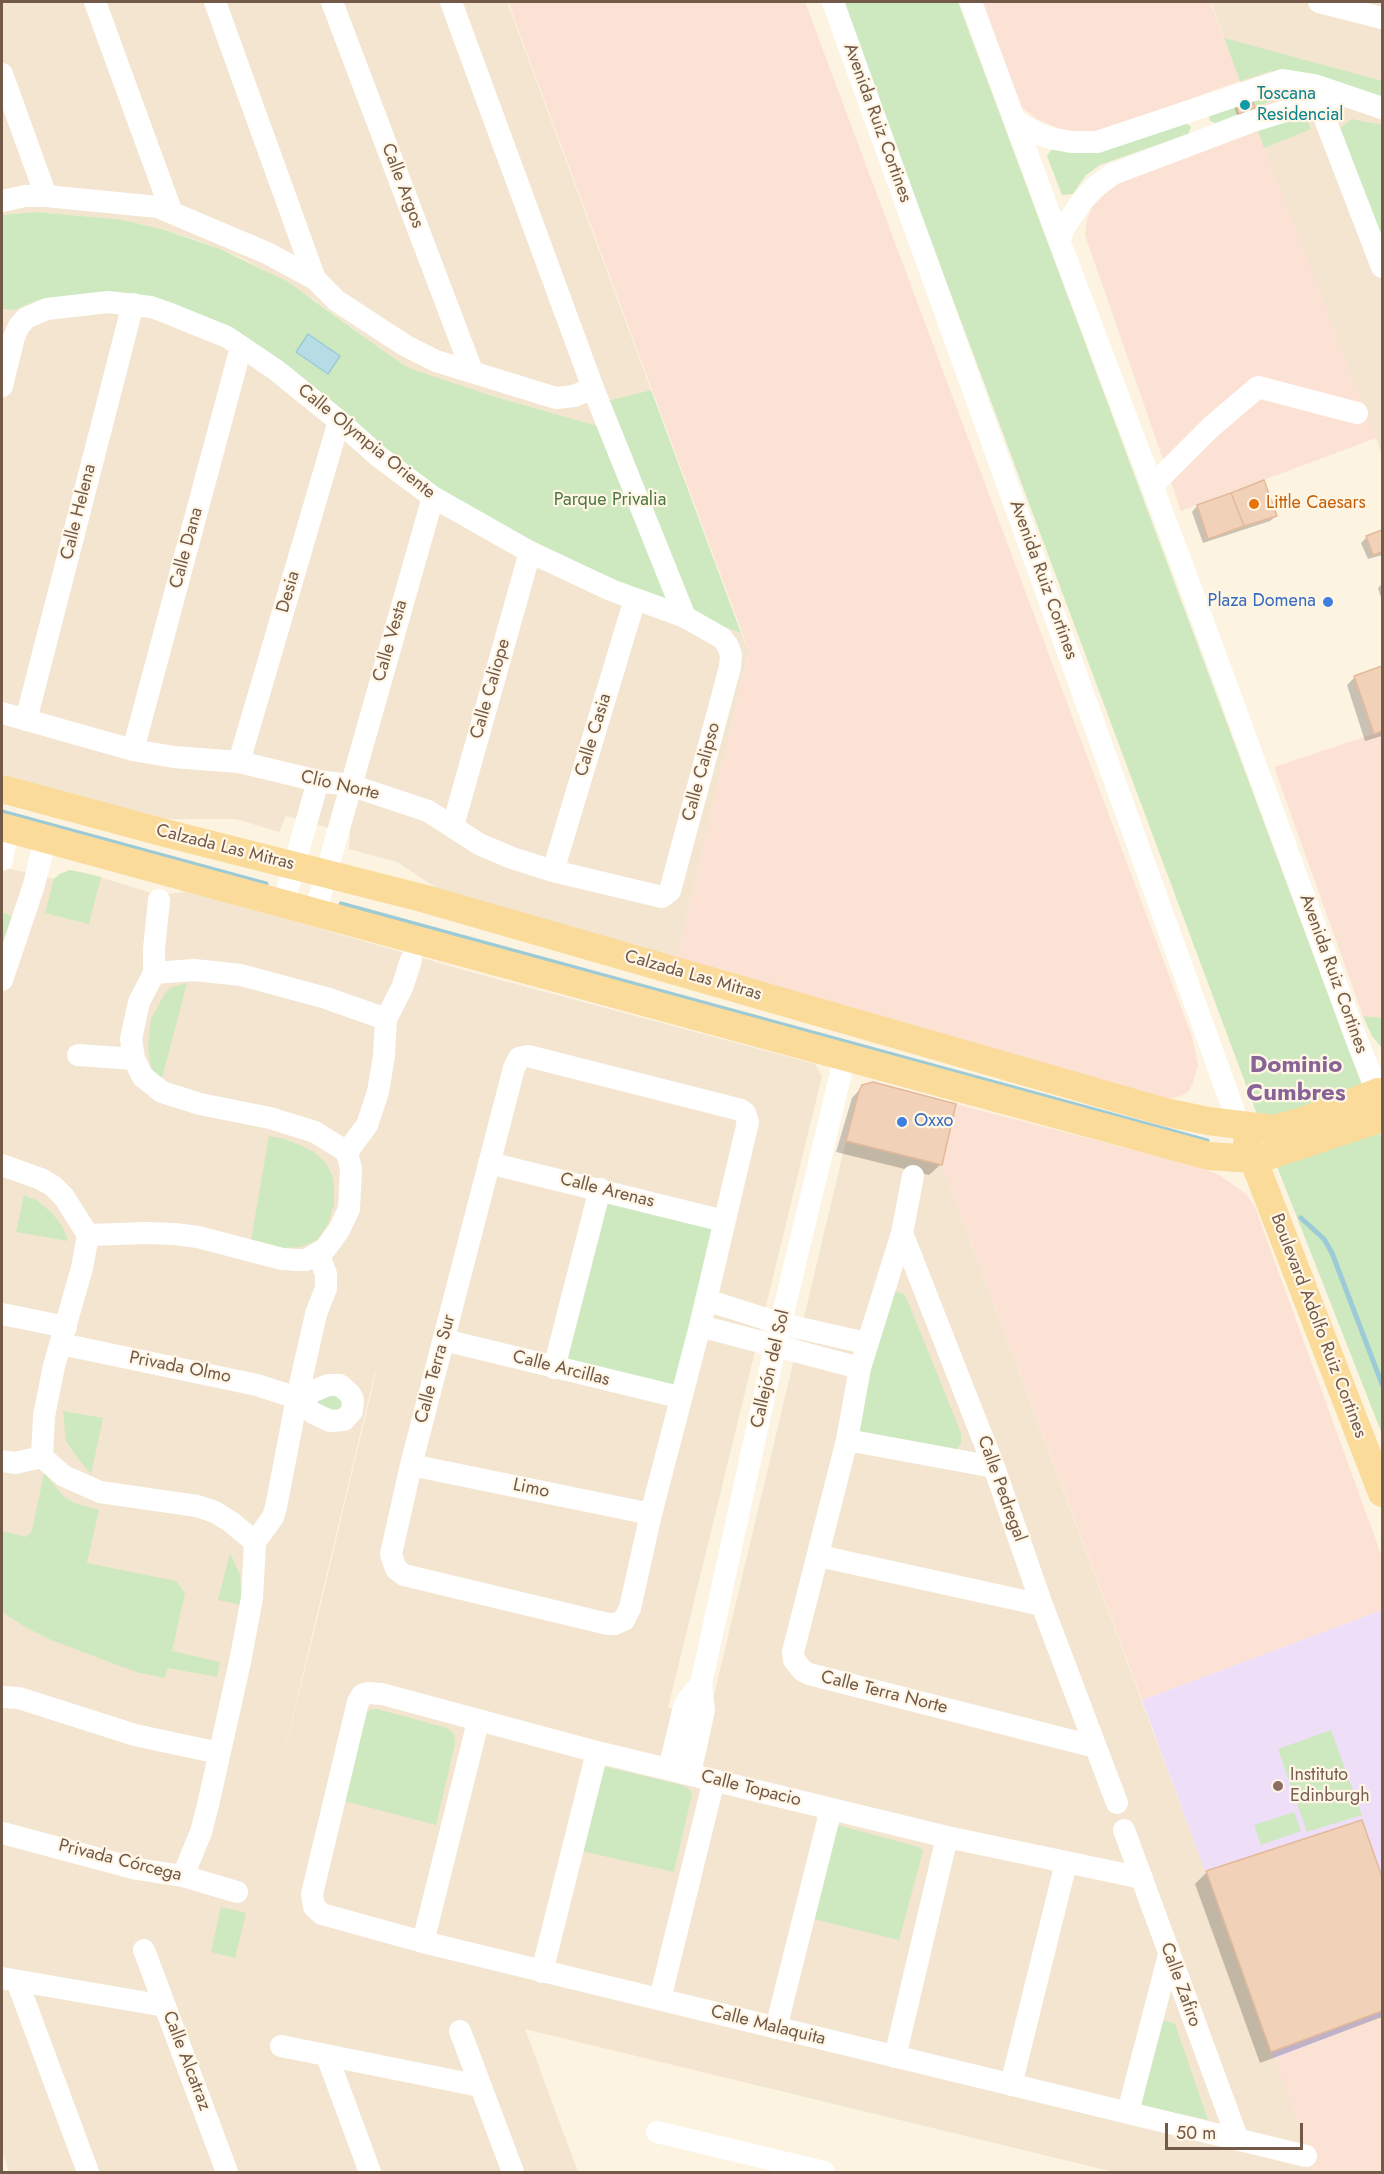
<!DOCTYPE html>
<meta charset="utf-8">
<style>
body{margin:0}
#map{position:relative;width:1384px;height:2174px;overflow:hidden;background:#fcf3e1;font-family:Jost,sans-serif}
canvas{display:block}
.frame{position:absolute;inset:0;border:3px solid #725948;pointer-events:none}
.scale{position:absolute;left:1165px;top:2123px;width:138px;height:27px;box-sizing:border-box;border:3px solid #725948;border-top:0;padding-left:8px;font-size:18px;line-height:21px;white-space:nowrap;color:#725948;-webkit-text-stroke:4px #fff6e6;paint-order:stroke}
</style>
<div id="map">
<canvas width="1384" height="2174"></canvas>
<div class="frame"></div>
<div class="scale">50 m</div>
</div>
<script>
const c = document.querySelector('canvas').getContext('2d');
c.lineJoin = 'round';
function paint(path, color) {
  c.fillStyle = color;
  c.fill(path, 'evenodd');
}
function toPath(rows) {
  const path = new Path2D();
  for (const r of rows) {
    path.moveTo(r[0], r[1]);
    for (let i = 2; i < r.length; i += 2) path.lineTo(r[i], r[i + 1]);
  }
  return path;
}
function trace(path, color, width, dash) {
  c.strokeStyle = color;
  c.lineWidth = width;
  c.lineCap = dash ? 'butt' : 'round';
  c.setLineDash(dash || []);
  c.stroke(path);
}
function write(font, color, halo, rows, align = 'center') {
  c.font = font + ' Jost,sans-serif';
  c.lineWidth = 4.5;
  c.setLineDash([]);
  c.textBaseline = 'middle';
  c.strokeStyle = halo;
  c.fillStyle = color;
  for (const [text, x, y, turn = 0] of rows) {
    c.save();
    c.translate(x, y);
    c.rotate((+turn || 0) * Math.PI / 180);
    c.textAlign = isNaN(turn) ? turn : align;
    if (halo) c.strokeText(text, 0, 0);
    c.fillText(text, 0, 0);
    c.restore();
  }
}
const residential = toPath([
 [2,2,507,2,651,390,602,402,598,426,475,391,411,369,395,359,313,299,242,258,199,241,162,229,117,219,35,212,2,215],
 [1211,2,1382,2,1382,454,1264,148],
 [74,297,170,309,618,589,741,633,749,651,677,960,461,904,397,862,349,849,350,834,286,816,279,832,236,819,164,819,2,775,2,309,13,310,38,300],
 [2,867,54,879,60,874,70,870,87,873,158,895,185,892,199,894,471,972,815,1064,822,1076,668,1708,709,1716,846,1141,942,1165,1317,2172,1114,2172,525,2029,578,2172,9,2172,2,2151],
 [376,1372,317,1620,280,1769,375,1372]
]);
const commercial = toPath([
 [508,2,805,2,1192,1037,1198,1065,1193,1083,1189,1091,1183,1095,1169,1099,677,960,749,651],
 [981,2,1210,2,1240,81,1104,130,1090,133,1060,129,1037,119,1019,105],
 [1257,128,1376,438,1181,511,1085,235,1087,219,1093,206,1106,193,1125,178],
 [1382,731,1382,1018,1363,1016,1274,767],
 [956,1104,1202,1168,1219,1175,1246,1194,1255,1207,1382,1557,1382,1610,1142,1700,942,1165],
 [1382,2016,1382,2172,1317,2172,1274,2059]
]);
const education = toPath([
 [1382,1610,1382,2016,1274,2059,1142,1700]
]);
const green = toPath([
 [842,2,958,2,1382,1139,1382,1434,1265,1136],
 [1224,38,1382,81,1382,100,1271,71,1240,81],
 [1272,93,1273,97,1271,101,1216,123,1210,121,1209,117,1210,113],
 [1300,115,1308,122,1311,129,1264,148,1257,128],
 [1352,119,1382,125,1382,260,1340,128],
 [1186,123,1191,127,1188,134,1100,165,1086,175,1073,194,1062,195,1047,156,1053,148],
 [35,212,117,219,162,229,220,249,288,282,395,359,411,369,492,396,598,426,602,402,651,390,741,633,618,589,440,496,232,338,74,297,38,300,14,310,2,309,2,215],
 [70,870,101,877,89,924,45,913,54,879,60,874],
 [6,913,12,917,2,953,2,914],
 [187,983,161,1082,151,1067,148,1050,151,1019,164,995,170,988],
 [1363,1016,1382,1018,1382,1048,1372,1036],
 [269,1136,285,1139,313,1151,325,1162,332,1175,334,1185,334,1204,328,1224,317,1240,301,1247,282,1248,251,1240],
 [600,1189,724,1221,679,1397,554,1368],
 [24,1195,36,1200,51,1212,62,1226,68,1241,16,1232],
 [896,1292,902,1293,906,1297,961,1433,961,1443,955,1452,862,1434,858,1430,882,1303,888,1294],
 [332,1388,350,1408,316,1412,314,1391],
 [63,1411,103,1418,91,1474,79,1460,66,1441],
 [44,1473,64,1497,74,1503,99,1510,87,1563,176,1581,185,1593,172,1651,220,1662,217,1677,168,1668,164,1678,136,1672,51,1640,27,1628,2,1612,2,1531,26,1537,32,1531],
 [230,1553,240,1575,242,1605,218,1600],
 [371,1709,377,1709,447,1728,454,1734,455,1744,436,1825,341,1800,367,1712],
 [1331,1730,1362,1815,1307,1832,1278,1749],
 [598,1765,682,1785,689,1789,692,1794,674,1872,577,1850],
 [1294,1812,1301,1831,1261,1845,1254,1825],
 [837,1825,919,1847,923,1851,899,1940,809,1918],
 [221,1907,246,1913,235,1958,211,1952],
 [1167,2021,1175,2024,1208,2120,1136,2104,1159,2022]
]);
const water = toPath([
 [308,334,340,356,328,374,296,352,308,334]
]);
const shadow = toPath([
 [1234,106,1253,108,1237,115],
 [1197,506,1276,516,1270,521,1203,543,1192,512],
 [1382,532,1382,555,1368,559,1361,543,1367,537],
 [1382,584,1382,601,1378,588],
 [1382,668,1382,736,1365,741,1347,685,1355,677],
 [863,1086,941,1164,929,1175,836,1152,852,1098],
 [1361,1821,1382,1881,1382,2017,1260,2063,1195,1884,1206,1873]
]);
const stream = toPath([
 [2,812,266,884],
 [341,904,1207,1141],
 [1301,1218,1324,1239,1332,1253,1382,1384]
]);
const building = toPath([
 [1251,96,1255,108,1239,114,1235,102,1251,96],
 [1264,480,1277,516,1244,526,1231,493,1264,480],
 [1231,493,1244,526,1208,539,1197,505,1231,493],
 [1382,530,1382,552,1373,555,1366,536,1382,530],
 [1382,666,1382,731,1374,734,1354,676,1382,666],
 [873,1082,956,1104,942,1165,846,1141,859,1091,862,1085,873,1082],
 [1362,1820,1382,1877,1382,2011,1271,2052,1206,1871,1362,1820]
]);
const minor = toPath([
 [95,2,172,213],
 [215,2,315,279],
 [332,2,472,371],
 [451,2,593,388,685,617],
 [833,2,1239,1125],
 [971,2,1059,240,1184,570,1359,1046,1378,1092,1382,1091],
 [1319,2,1382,18],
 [2,74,46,196],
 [1315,87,1318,101,1382,267],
 [1015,120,1034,132,1050,138,1071,142,1097,142,1283,80,1314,85,1382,108],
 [2,201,25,196,46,196,158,207,267,253,315,279,337,301,406,346,436,361,556,398,574,396,593,388],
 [1059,240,1064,228,1082,201,1095,187,1113,174,1253,121,1318,101,1342,96],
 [2,386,14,337,19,326,26,318,47,309,108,302,151,307,168,313,227,337,276,370,339,421,378,456,433,497,530,552,611,590,685,617,722,638,728,646,731,655,730,667,670,891,662,897,553,871,512,858,479,844,428,811,350,785,318,781,239,762,174,757,133,750,2,713],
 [1152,486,1211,427,1258,387,1357,413],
 [26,720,133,304],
 [133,750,241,347],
 [239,762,339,421],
 [453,826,530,552],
 [2,860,8,829],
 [553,871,635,599],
 [159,900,154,949,154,973,139,1002,131,1039,134,1059,143,1077,162,1092,200,1104,270,1118,315,1132,347,1152],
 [283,905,318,781],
 [315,913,433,497],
 [154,973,194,970,241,975,326,998,386,1019],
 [2,980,34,885,45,839],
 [78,1055,134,1059],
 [528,1056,741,1110,745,1113,748,1122,700,1326,651,1514,630,1608,624,1620,615,1624,608,1624,404,1575,396,1569,391,1554,411,1465,514,1068,519,1058,528,1056],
 [489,1163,724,1221],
 [2,1165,41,1179,53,1186,64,1197,88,1235,146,1233,175,1234,198,1237,282,1259,297,1260,306,1260,318,1253],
 [913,1176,902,1233,860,1368,847,1440,793,1652,794,1660,803,1671,809,1674,1096,1747],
 [902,1233,994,1467,1042,1605,1117,1803],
 [706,1300,782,1324,866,1343],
 [2,1314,66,1327],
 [700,1326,860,1368],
 [444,1340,679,1397],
 [61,1344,257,1385,297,1398,313,1413,330,1421,344,1420,352,1411,353,1400,350,1394,340,1385,328,1385,297,1398],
 [554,1368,600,1189],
 [847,1440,994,1467],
 [42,1457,44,1416,54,1366,82,1268,88,1235],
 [2,1461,15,1463,42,1457,64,1476,100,1492,197,1506,215,1512,231,1522,255,1542],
 [411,1465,651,1514],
 [819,1556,1042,1605],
 [2,1697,19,1698,135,1735,219,1753],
 [669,1769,684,1707,688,1700,701,1684],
 [690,1774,704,1710,701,1684,775,1347,845,1056],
 [1124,1830,1238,2140],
 [2,1833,137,1869,183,1876,237,1892],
 [183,1876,201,1832,208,1805,240,1662,252,1598,255,1542,273,1517,276,1507,297,1398,316,1314,326,1288,326,1274,318,1253,326,1248,339,1230,349,1209,351,1169,347,1152,367,1125,378,1092,384,1056,386,1019,402,988,411,960],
 [1142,1878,947,1837,597,1752,382,1694,368,1693,362,1695,358,1702,312,1894,314,1907,322,1914,423,1942,1306,2156],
 [423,1942,478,1722],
 [144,1950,227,2172],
 [542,1972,597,1752],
 [2,1978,165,2006],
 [17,1981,88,2172],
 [660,1999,714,1780],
 [776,2028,831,1809],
 [460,2031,513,2172],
 [281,2046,480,2086],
 [327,2056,370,2172],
 [895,2057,947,1837],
 [1011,2085,1066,1863],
 [1128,2112,1169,1955],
 [657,2132,824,2172]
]);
const major = toPath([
 [2,789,165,833,422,898,1165,1112,1208,1121,1274,1129,1303,1121,1378,1092,1382,1102],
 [2,827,1209,1156,1254,1159,1271,1155,1382,1118],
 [1247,1143,1382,1493]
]);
const markers = [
 [1245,105,6,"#0f9aa8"],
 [1254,504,6,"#e8710a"],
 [1328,602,6,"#3f7fe0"],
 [902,1122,6,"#3f7fe0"],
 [1278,1786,6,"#8d6e63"]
];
const cultureNames = [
 ["Toscana",1257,95],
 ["Residencial",1257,116]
];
const streetNames = [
 ["Avenida Ruiz Cortines",877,123,70],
 ["Calle Argos",402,186,69],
 ["Calle Olympia Oriente",366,442,39],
 ["Calle Helena",79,512,-76],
 ["Calle Dana",187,548,-75],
 ["Avenida Ruiz Cortines",1043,580,70],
 ["Desia",289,592,-74],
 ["Calle Vesta",391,641,-74],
 ["Calle Caliope",491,689,-74],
 ["Calle Casia",594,735,-73],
 ["Calle Calipso",702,772,-75],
 ["Clío Norte",340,786,13],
 ["Calzada Las Mitras",225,848,14],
 ["Avenida Ruiz Cortines",1333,974,70],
 ["Calzada Las Mitras",693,976,16],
 ["Calle Arenas",607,1191,14],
 ["Boulevard Adolfo Ruiz Cortines",1318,1326,69],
 ["Privada Olmo",180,1368,11],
 ["Calle Terra Sur",436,1369,-75],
 ["Calle Arcillas",561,1369,14],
 ["Callejón del Sol",771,1369,-77],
 ["Limo",531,1489,12],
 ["Calle Pedregal",1001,1489,70],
 ["Calle Terra Norte",884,1693,14],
 ["Calle Topacio",751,1789,14],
 ["Privada Córcega",120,1861,14],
 ["Calle Zafiro",1180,1985,70],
 ["Calle Malaquita",768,2026,14],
 ["Calle Alcatraz",186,2061,69]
];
const parkNames = [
 ["Parque Privalia",610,501]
];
const foodNames = [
 ["Little Caesars",1266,504]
];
const shopNames = [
 ["Plaza Domena",1316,602],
 ["Oxxo",914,1122,"left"]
];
const educationNames = [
 ["Instituto",1290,1776],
 ["Edinburgh",1290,1797]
];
const districtNames = [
 ["Dominio",1296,1066],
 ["Cumbres",1296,1094]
];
paint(residential, '#f3e5cf');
paint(commercial, '#fce2d4');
paint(education, '#efdef8');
paint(green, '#cee9c0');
paint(water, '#b6dce5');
trace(water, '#9ccbd7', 1.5);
paint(shadow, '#0003');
trace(stream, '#9ccbd7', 5);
paint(building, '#f1d2b8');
trace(building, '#e4b999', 1.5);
trace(minor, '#fff', 22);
trace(major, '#fbdb99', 28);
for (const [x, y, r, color] of markers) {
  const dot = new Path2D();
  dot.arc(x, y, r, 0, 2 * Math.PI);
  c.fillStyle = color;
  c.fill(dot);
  trace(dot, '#fff6e6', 2);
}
write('18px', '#0d838f', '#fff6e6', cultureNames, 'left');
write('18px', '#725948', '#fff6e6', streetNames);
write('18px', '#4e7840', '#fff6e6', parkNames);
write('18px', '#c56008', '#fff6e6', foodNames, 'left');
write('18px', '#366cbe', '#fff6e6', shopNames, 'right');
write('18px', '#785e54', '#fff6e6', educationNames, 'left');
write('bold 24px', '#876396', '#fff6e6', districtNames);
</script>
